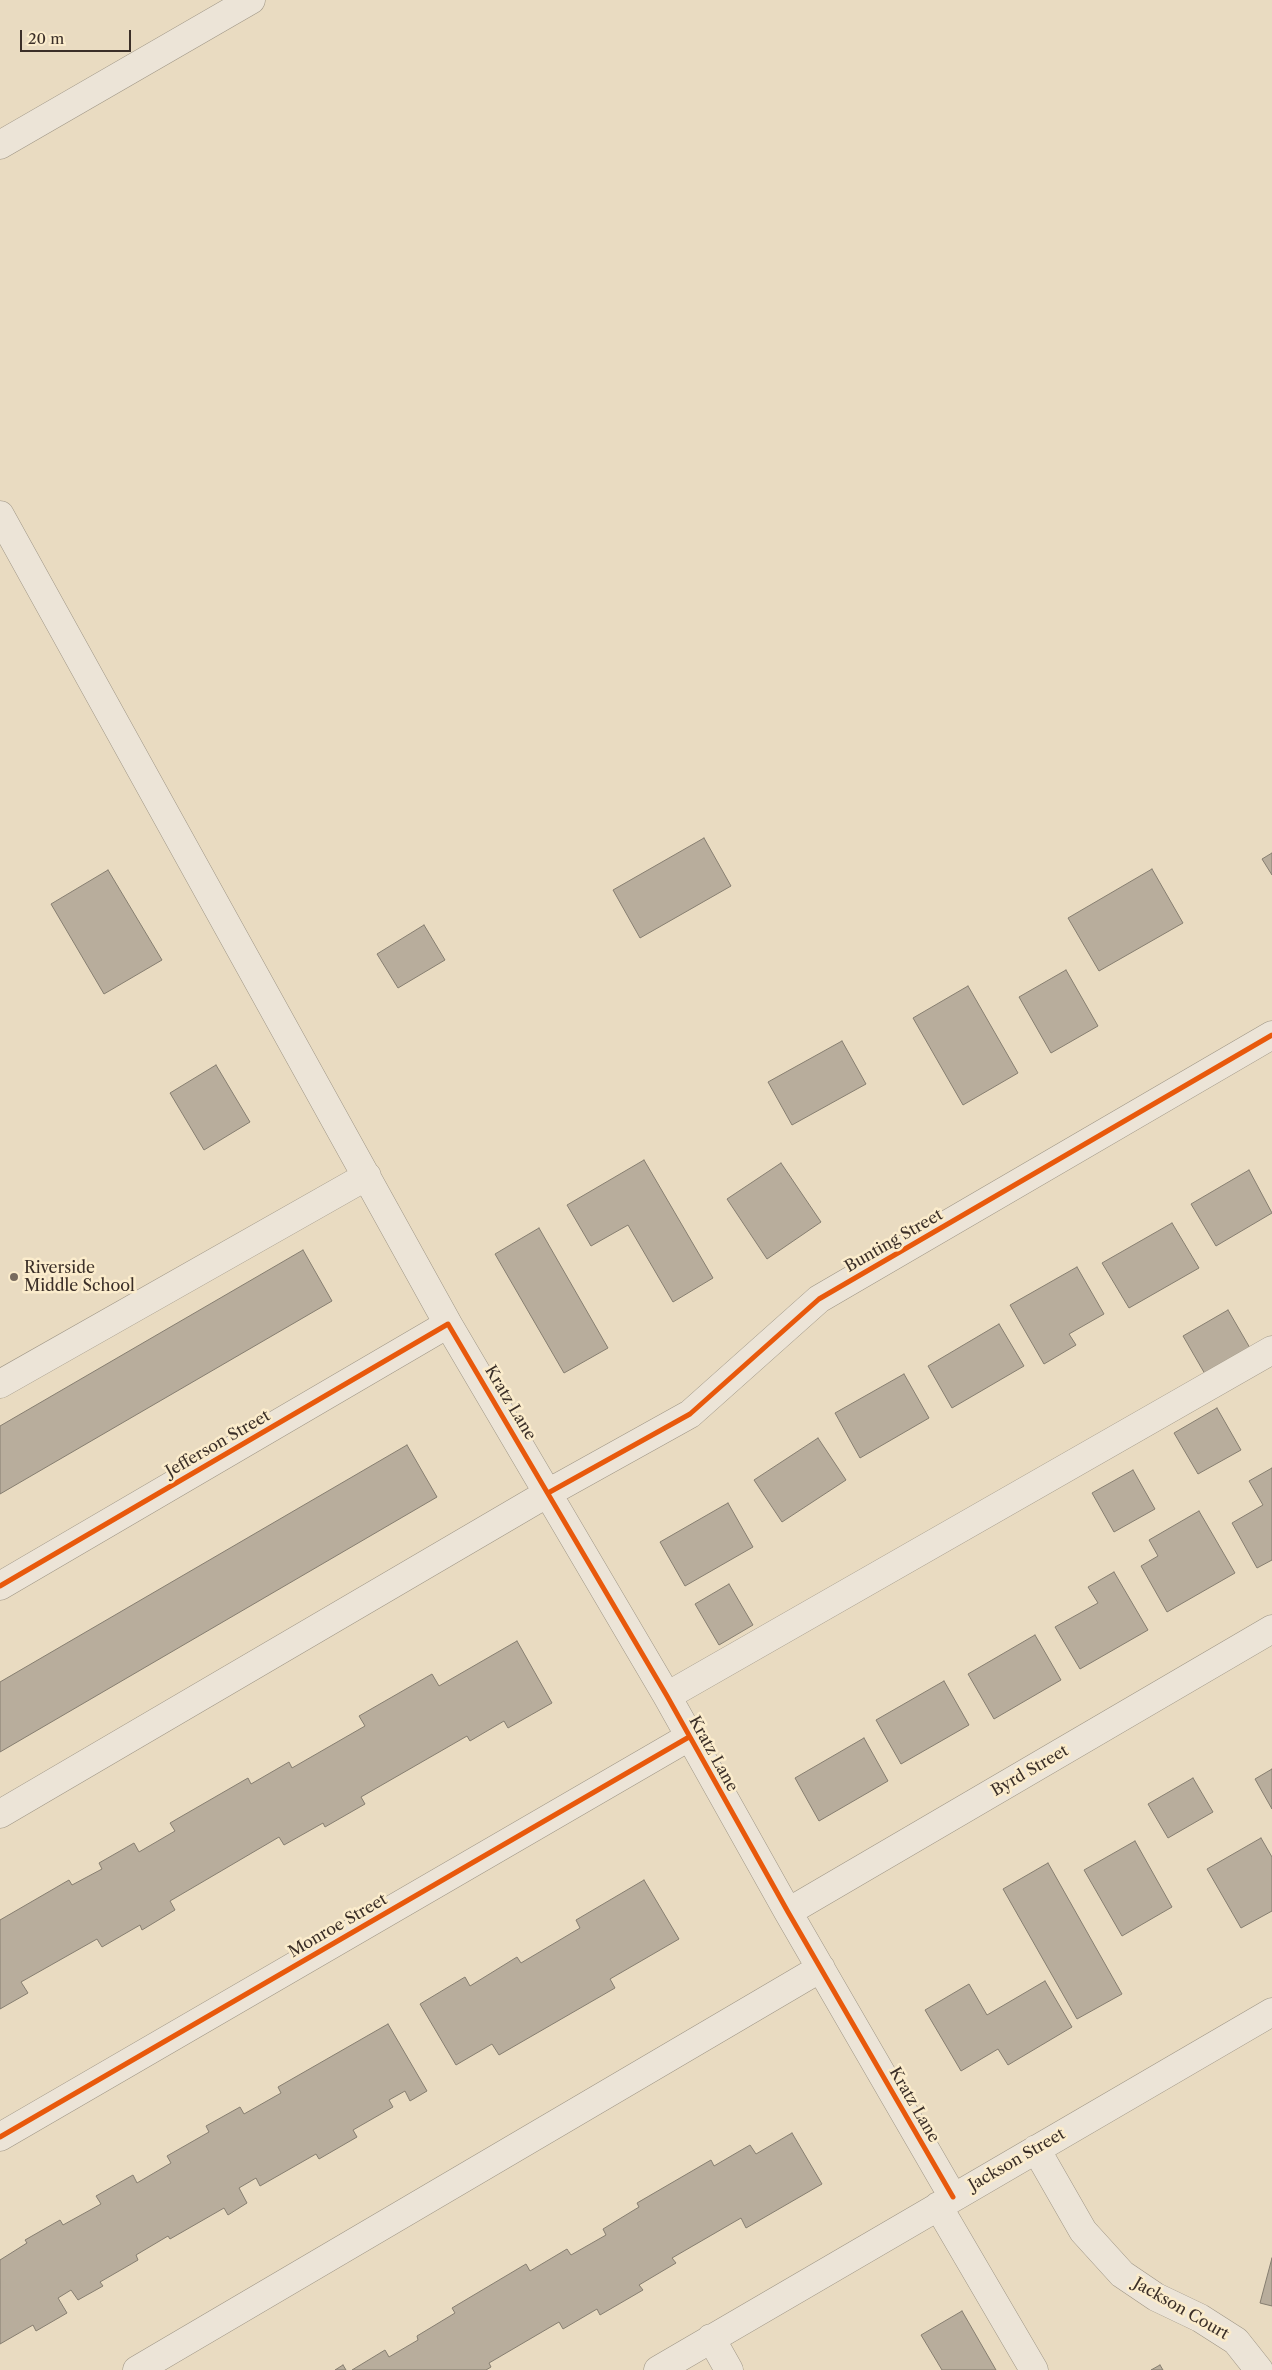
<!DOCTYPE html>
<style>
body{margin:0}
#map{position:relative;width:1272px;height:2370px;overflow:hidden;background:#e9dbc1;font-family:"Libre Caslon Text",serif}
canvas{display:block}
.scale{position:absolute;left:20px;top:30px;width:111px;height:22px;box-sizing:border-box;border:2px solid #3b2f28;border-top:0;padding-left:6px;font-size:15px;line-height:18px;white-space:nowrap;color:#3b2f28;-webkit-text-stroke:4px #fbeccc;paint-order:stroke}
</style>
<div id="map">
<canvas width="1272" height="2370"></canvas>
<div class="scale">20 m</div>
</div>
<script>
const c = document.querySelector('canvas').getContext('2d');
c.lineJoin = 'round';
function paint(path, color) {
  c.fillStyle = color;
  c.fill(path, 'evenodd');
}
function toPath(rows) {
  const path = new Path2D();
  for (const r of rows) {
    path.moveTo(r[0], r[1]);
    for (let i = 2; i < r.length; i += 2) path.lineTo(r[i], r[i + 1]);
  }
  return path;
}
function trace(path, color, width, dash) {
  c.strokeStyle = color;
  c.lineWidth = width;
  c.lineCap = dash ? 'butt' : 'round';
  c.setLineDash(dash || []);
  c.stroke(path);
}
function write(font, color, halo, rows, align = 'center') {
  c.font = font + ' "Libre Caslon Text",serif';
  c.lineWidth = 5;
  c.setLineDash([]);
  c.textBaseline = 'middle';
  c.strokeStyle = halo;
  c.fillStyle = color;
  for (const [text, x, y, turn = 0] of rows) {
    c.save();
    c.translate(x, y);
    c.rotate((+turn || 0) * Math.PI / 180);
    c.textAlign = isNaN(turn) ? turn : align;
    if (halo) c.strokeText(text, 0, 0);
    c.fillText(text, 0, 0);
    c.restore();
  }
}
const building = toPath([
 [704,838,731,886,640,938,613,890,704,838],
 [1272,853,1272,875,1262,859,1272,853],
 [1152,869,1183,923,1099,971,1068,918,1152,869],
 [108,870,162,960,104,994,51,904,108,870],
 [424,925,445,960,398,988,377,954,424,925],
 [1066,970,1098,1026,1051,1053,1019,997,1066,970],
 [968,986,1018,1073,963,1105,913,1018,968,986],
 [842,1041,866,1084,792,1125,768,1082,842,1041],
 [216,1065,250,1122,204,1150,170,1093,216,1065],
 [644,1160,713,1278,673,1302,628,1225,591,1246,567,1205,644,1160],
 [781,1163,821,1222,767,1259,727,1199,781,1163],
 [1249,1170,1272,1213,1216,1246,1191,1204,1249,1170],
 [1172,1223,1199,1268,1129,1308,1102,1263,1172,1223],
 [539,1228,608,1348,564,1373,495,1254,539,1228],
 [303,1250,332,1301,0,1494,0,1426,303,1250],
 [1077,1267,1104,1314,1069,1334,1076,1345,1044,1364,1010,1305,1077,1267],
 [1228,1310,1250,1348,1205,1374,1183,1336,1228,1310],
 [999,1324,1024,1366,952,1408,928,1366,999,1324],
 [904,1374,929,1418,860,1458,835,1413,904,1374],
 [1217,1408,1241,1450,1198,1474,1174,1433,1217,1408],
 [818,1438,846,1480,782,1522,754,1480,818,1438],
 [407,1445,437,1497,0,1752,0,1682,407,1445],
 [1272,1468,1272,1560,1257,1568,1232,1523,1263,1505,1249,1481,1272,1468],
 [1133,1470,1155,1509,1114,1532,1092,1493,1133,1470],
 [728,1503,753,1547,685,1586,660,1542,728,1503],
 [1199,1511,1235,1573,1167,1612,1141,1566,1158,1556,1149,1540,1199,1511],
 [1114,1572,1148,1630,1080,1669,1055,1627,1098,1603,1088,1587,1114,1572],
 [729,1584,753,1625,719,1645,695,1604,729,1584],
 [1035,1635,1061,1680,994,1719,968,1674,1035,1635],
 [517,1641,552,1703,508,1728,504,1721,470,1741,467,1736,361,1797,365,1804,325,1827,323,1823,284,1845,279,1837,170,1901,175,1910,142,1930,140,1925,102,1947,97,1939,21,1982,28,1993,0,2009,0,1920,69,1880,72,1885,102,1869,99,1863,134,1843,139,1852,175,1831,170,1823,248,1778,251,1784,289,1762,292,1768,365,1726,359,1716,432,1674,439,1686,517,1641],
 [944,1681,969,1725,901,1764,876,1720,944,1681],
 [864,1738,888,1781,819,1821,795,1778,864,1738],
 [1272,1769,1272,1809,1255,1779,1272,1769],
 [1193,1778,1213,1812,1168,1838,1148,1804,1193,1778],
 [1261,1838,1272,1857,1272,1911,1241,1928,1207,1869,1261,1838],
 [1135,1841,1172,1907,1122,1936,1084,1870,1135,1841],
 [1048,1863,1122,1994,1077,2019,1003,1889,1048,1863],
 [644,1880,679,1939,610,1979,615,1988,499,2055,492,2044,456,2065,420,2004,465,1977,470,1986,517,1957,521,1963,580,1928,576,1920,644,1880],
 [1045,1981,1072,2027,1008,2065,998,2049,961,2071,925,2010,969,1984,987,2015,1045,1981],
 [388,2024,427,2091,410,2101,405,2091,389,2100,393,2107,353,2130,357,2137,319,2159,316,2154,260,2186,256,2178,239,2188,247,2203,228,2215,224,2208,170,2239,168,2236,136,2255,138,2260,100,2282,103,2286,78,2300,71,2290,58,2298,67,2313,36,2331,33,2325,0,2344,0,2260,27,2243,25,2240,60,2220,63,2225,101,2204,96,2196,133,2175,137,2183,171,2163,167,2156,209,2132,206,2126,240,2107,244,2114,281,2093,278,2087,388,2024],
 [792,2133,822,2184,746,2228,741,2218,672,2258,676,2263,639,2285,643,2290,600,2315,597,2309,563,2329,559,2322,489,2363,491,2367,486,2370,352,2370,385,2350,389,2357,418,2340,417,2336,455,2313,452,2308,526,2264,530,2271,567,2249,571,2255,606,2235,603,2229,639,2207,637,2203,711,2160,714,2166,750,2145,756,2154,792,2133],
 [1272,2258,1272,2306,1260,2303,1272,2258],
 [962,2311,996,2370,942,2370,921,2335,962,2311],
 [343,2365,346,2370,335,2370,343,2365],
 [1160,2365,1163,2370,1151,2370,1160,2365]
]);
const minor = toPath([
 [0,145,251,0],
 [0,515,448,1324,667,1696,788,1912,953,2197],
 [0,1384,367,1176],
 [0,1586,448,1324],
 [667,1696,1272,1350],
 [0,1814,548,1493,690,1414,819,1299,1272,1035],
 [788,1912,1272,1629],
 [0,2137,689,1737],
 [1036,2149,1083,2231,1122,2274,1156,2297,1200,2318,1236,2341,1259,2370],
 [938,2206,1034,2370],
 [711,2338,729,2370],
 [137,2370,821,1968],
 [658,2370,1272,2012]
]);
const cycleway = toPath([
 [548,1493,690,1414,819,1299,1272,1035],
 [0,1586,448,1324,667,1696,788,1912,953,2197],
 [0,2137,689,1737]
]);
const markers = [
 [14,1277,5,"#786b5e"]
];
const streetNames = [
 ["Bunting Street",894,1241,-30],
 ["Kratz Lane",510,1403,59],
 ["Jefferson Street",218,1444,-30],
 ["Kratz Lane",713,1754,61],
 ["Byrd Street",1030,1771,-30],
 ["Monroe Street",338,1926,-30],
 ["Kratz Lane",914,2105,60],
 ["Jackson Street",1017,2160,-30],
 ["Jackson Court",1181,2309,30]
];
const poiNames = [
 ["Riverside",24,1268],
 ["Middle School",24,1286]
];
paint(building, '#b8ad9c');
trace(building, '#867e70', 1);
trace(minor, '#9e9585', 29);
trace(minor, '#ece4d7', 28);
trace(cycleway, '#e8590c', 5);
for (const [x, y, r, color] of markers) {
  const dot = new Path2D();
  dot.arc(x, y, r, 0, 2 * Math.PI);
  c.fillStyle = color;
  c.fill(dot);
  trace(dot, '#fbeccc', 2);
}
write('16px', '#3b2f28', '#fbeccc', streetNames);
write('16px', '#3b2f28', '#fbeccc', poiNames, 'left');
</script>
